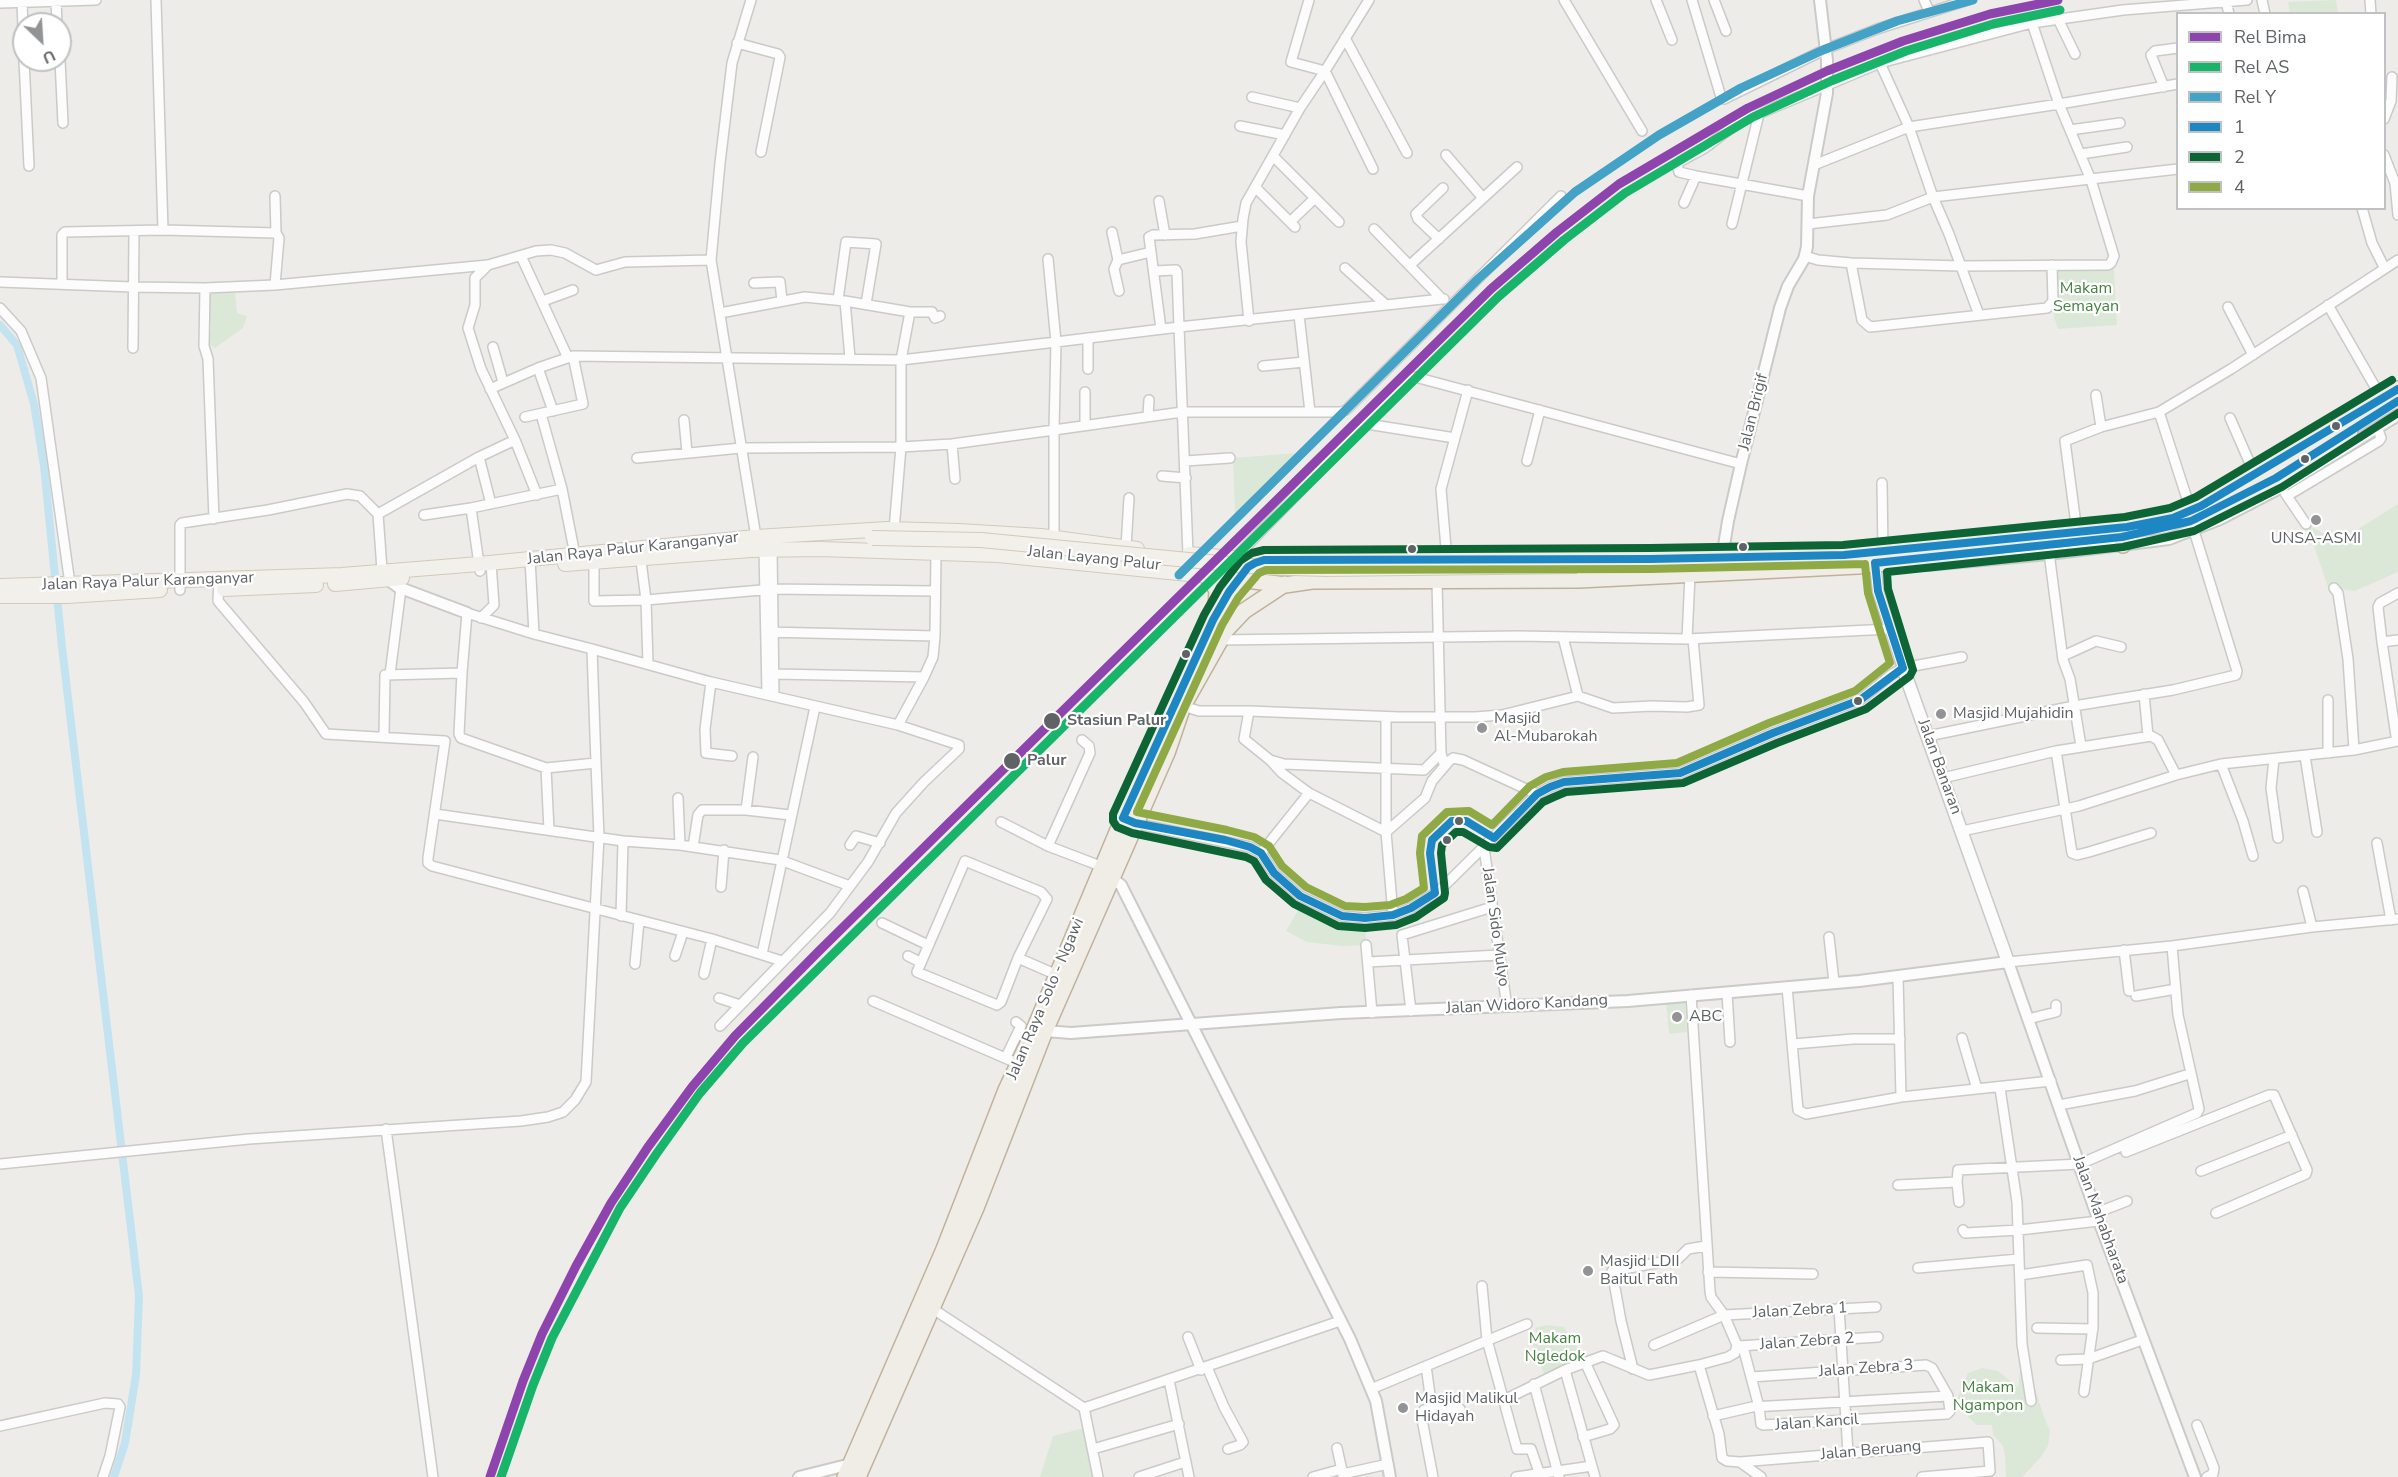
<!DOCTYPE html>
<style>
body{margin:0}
#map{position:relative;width:2398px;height:1477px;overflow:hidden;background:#eeece9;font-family:"Nunito Sans",sans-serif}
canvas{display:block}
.legend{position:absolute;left:2176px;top:12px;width:210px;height:198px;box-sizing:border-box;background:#fff;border:2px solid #bfc1c2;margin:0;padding:8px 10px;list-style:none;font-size:18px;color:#5f6366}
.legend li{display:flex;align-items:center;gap:12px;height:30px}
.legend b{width:30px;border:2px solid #bfc1c2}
.north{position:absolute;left:12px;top:12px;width:60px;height:60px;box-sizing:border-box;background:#fff;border:2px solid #bfc1c2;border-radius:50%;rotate:155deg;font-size:16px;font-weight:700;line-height:24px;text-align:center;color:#5f6366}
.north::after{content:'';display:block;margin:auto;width:21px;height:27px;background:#919394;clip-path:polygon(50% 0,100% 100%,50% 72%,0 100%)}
</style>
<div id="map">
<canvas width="2398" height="1477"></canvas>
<ul class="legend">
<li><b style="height:8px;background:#8e44ad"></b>Rel Bima</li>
<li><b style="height:8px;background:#17b46a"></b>Rel AS</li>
<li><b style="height:8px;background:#43a2c5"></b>Rel Y</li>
<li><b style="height:8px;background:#1d87c4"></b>1</li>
<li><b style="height:8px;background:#0d6535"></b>2</li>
<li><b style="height:8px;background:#8fa944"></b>4</li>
</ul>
<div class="north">U</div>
</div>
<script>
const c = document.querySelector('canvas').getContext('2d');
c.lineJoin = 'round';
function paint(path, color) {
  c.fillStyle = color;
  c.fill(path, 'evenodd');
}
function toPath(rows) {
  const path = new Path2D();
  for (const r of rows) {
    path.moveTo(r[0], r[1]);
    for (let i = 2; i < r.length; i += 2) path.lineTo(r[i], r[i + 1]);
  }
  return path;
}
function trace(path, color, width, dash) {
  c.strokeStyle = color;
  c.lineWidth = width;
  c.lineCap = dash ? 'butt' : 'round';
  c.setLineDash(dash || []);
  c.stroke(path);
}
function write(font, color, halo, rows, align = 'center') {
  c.font = font + ' "Nunito Sans",sans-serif';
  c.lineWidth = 4.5;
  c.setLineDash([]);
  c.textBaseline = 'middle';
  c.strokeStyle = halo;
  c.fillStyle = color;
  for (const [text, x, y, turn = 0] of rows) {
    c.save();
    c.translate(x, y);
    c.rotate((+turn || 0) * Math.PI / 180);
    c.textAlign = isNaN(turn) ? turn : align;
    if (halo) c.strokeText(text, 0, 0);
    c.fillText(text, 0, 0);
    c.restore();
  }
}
const green = toPath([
 [2336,0,2338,13,2290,13,2288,2],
 [2105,267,2114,269,2117,325,2058,329,2054,317,2055,270],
 [221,292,235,292,237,313,247,316,243,328,215,348,209,344,211,326,208,310,211,294],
 [1297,453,1235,515,1233,458],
 [2398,504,2398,572,2355,591,2328,587,2307,525,2339,541],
 [1303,902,1367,921,1365,945,1342,946,1307,942,1286,931],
 [1685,1000,1687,1032,1669,1034,1666,1002],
 [1546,1325,1564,1327,1583,1357,1544,1374,1532,1343,1538,1339,1535,1328],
 [2023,1350,2044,1417,2050,1431,2048,1446,2041,1457,2022,1477,2006,1477,2005,1455,2003,1446,1993,1435,1992,1425,1977,1425,1966,1415,1958,1397,1968,1373,1982,1368,1998,1371,2018,1387],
 [1084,1428,1095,1477,1040,1477,1053,1436]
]);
const canal = toPath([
 [0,325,17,345,34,404,44,466,62,647,139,1296,136,1375,125,1443,114,1477]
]);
const minor = toPath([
 [156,0,163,230],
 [751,0,732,63,720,163,711,260,756,537],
 [1309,0,1291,62,1325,71,1369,0],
 [1564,0,1642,131],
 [1656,0,1672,40],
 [1692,0,1721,97,1724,99,1826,49,1877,29,1968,0],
 [1714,0,1726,31],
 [1924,0,1929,11],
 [2262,0,2265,14],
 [2370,0,2371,14],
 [56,1,57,24],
 [2226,1,2229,14],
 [22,2,24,55],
 [0,3,96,0],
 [2058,19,2075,54],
 [2032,23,2123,10,2247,0],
 [1345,38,1407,153],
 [737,43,778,54,780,57,761,152],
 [24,60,29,166],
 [60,60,63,123],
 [1880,63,2032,23,2059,104,2178,84],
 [2164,87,2151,55,2155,51,2178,48],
 [1252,97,1300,108],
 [2384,119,2391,101,2392,77],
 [1240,126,1285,135],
 [2070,130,2120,123],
 [2081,154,2127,147],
 [1446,155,1483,198],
 [2384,155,2395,183,2398,215],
 [1273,156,1339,222],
 [1814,165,1909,127,1933,197,1949,234,1979,315],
 [1255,187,1295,227],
 [275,196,276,233],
 [1159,201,1165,235],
 [1684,203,1696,176],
 [2362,208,2372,243,2384,267],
 [1290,222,1315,198],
 [1732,224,1759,114],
 [1808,224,1887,215,1933,197,2178,169],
 [1374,229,1442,299,1444,299],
 [1112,232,1118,260,1114,269,1119,291],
 [1439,239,1418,219,1416,214,1443,188],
 [521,256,568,358],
 [1805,256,1818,260,1851,263,1961,266,2108,265,2111,263,2114,256,2091,180,2059,104,1909,127,1880,63,1739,122,1705,148,1681,161,1677,165,1679,172,1696,176,1808,196],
 [1118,260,1151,252],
 [1851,263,1862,320,1870,327,2047,308,2053,301,2052,265],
 [1410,265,1517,167],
 [1345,268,1386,305],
 [1154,271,1176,270,1177,272,1179,327,1056,342,1054,430,1182,412,1310,412,1299,315],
 [0,282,133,287,205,288,275,285,279,238,276,233,163,230,65,232,62,235,62,284],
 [754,283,780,282,782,301],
 [275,285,488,265,536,251,551,250,565,253,596,270,625,262,711,260],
 [205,288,204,346,208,359,214,519],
 [838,300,846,242,876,244,866,304],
 [543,301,573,290],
 [845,301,850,358],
 [2328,305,2382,399],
 [2228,307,2253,355],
 [0,308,21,331,41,378,70,584],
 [720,313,805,297,845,301,910,312,932,312,935,318,940,316],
 [1249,321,1241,242,1243,219,1246,203,1300,108,1325,71,1373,169],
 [1161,329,1149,237,1153,235,1195,234,1242,226],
 [1088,338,1088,369],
 [493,347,503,382],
 [133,348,134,231],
 [1263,366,1304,362],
 [538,368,553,411],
 [490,389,538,368,573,356,901,360,1056,342,1048,259],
 [1085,392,1085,425],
 [2096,395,2101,427],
 [1310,412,1341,412,1346,410,1561,196],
 [2159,412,2191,511],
 [541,414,562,489,576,560],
 [1148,415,1149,400],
 [525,417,583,404,573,356],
 [2230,418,2255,475],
 [684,420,687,453],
 [1367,424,1455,438],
 [515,440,537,495],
 [952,444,955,479],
 [479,457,491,504],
 [637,458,741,448,901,447,952,444,1054,430,1054,537],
 [1185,461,1230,458],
 [1527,461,1540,410],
 [1162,476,1186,478],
 [1882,483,1883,551],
 [2285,493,2306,524],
 [2287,496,2379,441,2381,438,2377,427],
 [378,514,479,457,515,440,481,369,468,328,475,305,475,278,488,265],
 [424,515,471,508],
 [894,530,901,447,901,360,910,312],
 [2077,532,2065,441,2101,427,2159,412,2231,369,2398,260],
 [2048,545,2063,660,2070,679,2081,746],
 [1126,547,1129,498],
 [764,549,767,694],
 [772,549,774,696],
 [640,553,646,600,648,664],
 [1188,554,1179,327,1442,299],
 [594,558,594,601,646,600,773,589,935,591],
 [1235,558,1406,382,1415,377,1741,464],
 [530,559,534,634],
 [1447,560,1441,489,1468,390],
 [480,571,471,508,562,489],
 [219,580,218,601,304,702,326,734,445,741,428,858,428,863,432,866,712,939,782,961],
 [1437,582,1441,753,1444,764],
 [2334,588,2338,593,2348,659,2354,750],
 [180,590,180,525,182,523,268,510,347,494,360,496,378,514,382,570],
 [481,618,494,605,491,563],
 [767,632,935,636],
 [1563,637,1578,696],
 [1687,639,1690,575],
 [1219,640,1518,636,1687,639,1890,629],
 [2382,642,2378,607,2380,603,2398,593],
 [592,649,711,682,898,725,959,745,959,749,924,782,896,813,868,862,830,913,720,1026],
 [2063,656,2096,641,2121,647],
 [390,674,401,589],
 [775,674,924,677,933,657,935,636,936,552],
 [711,682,705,729,706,753,732,756],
 [2144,694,2148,736],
 [1183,706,1199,711,1249,711,1244,739,1270,760,1282,773,1309,793,1386,832,1386,717],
 [1249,711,1399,717,1475,717,1502,715,1578,696,1613,708,1652,706,1687,707,1699,705,1693,639],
 [898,725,924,677],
 [384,736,385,675,462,673],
 [1928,736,2074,706,2173,690,2236,675,2237,671,2191,521],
 [2396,736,2382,642,2398,640],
 [2328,753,2328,700],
 [2305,756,2317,832],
 [2274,759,2271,788,2278,838],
 [1270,760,1284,764,1424,770,1441,753],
 [2221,764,2243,821,2253,856],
 [546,768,549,830],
 [1943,778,2056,751],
 [678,798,680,845],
 [746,810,753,757],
 [435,814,623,841,680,845,780,860,850,886],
 [1001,822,1048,846,1103,867],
 [1133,823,1250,847,1261,853,1274,873,1300,896,1342,916,1365,918,1393,915,1411,908,1440,890,1537,794,1550,787,1564,782,1680,773,1773,733,1860,700,1891,675,1903,668,1962,657],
 [1962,831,2079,806,2176,775,2221,764,2354,750,2398,741],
 [2151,833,2089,852,2077,855,2072,853,2056,751,2151,736,2158,740,2176,775],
 [2377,843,2391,920],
 [850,845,856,836,880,843],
 [1048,846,1090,753,1089,746,1082,740],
 [693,847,698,815,702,810,746,810,790,815],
 [1484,848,1507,1007],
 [1261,853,1309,793],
 [965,861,1041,892,1047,899,1018,958,1001,1002,997,1005,917,972,965,861],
 [721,887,724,850],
 [2303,891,2312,927],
 [1393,915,1386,832,1425,798,1432,781,1449,761,1453,758,1463,760,1537,794],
 [621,916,623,841],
 [882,923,928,945],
 [1829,937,1834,982],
 [1366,945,1372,1013],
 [2124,950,2129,991],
 [762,954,815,707],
 [675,956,683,932],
 [908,956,920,962],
 [1018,958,1057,975],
 [1368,962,1499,955],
 [2008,962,2172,946,2312,927,2398,919],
 [635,964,639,921],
 [704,974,712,939],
 [1898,977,1901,1097,2051,1081],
 [1787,987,1798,1110,1806,1114,1901,1097],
 [1727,993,1730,1042],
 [1691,995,1710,1291,1711,1297,1724,1315,1737,1345,1735,1353,1728,1357,1699,1365,1719,1434,1722,1458,1727,1461,1740,1462,1761,1477],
 [2136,996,2176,989],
 [719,998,740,1005],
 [873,1001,1019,1064],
 [1411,1011,1402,935,1492,907],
 [2028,1019,2056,1012,2056,1005],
 [1962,1038,1977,1089],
 [1793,1044,1853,1039,1900,1039],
 [1006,1057,1021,1026,1016,1022],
 [2000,1088,2017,1202,2022,1344,2031,1401],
 [2059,1105,2135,1091,2189,1074],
 [386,1129,433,1477],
 [2126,1152,2269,1095,2274,1095,2307,1170,2306,1174,2216,1213],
 [0,1164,249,1139,521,1121,548,1117,563,1112,575,1100,586,1082,599,837,596,763,592,649,534,634,467,613,462,673,459,734,461,738,546,768,596,763],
 [2201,1171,2292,1135],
 [1898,1185,1957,1182],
 [1959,1202,1957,1182,1958,1170,2080,1164,2197,1113,2199,1109,2178,1015,2172,946],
 [2096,1213,2127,1201],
 [1963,1230,1965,1233,2019,1230,2099,1221],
 [1918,1268,2019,1259],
 [1708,1272,1813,1274],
 [2020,1275,2087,1265,2093,1293,2093,1327,2084,1392],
 [1482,1286,1487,1340,1517,1449,1531,1449,1539,1472],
 [1839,1308,1848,1453],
 [933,1309,1084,1408,1098,1477],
 [2037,1328,2093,1329],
 [1188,1337,1201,1370],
 [1654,1345,1724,1315,1876,1307],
 [1739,1346,1878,1337],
 [1743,1347,1759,1407,1761,1424,1763,1425,1947,1414,1950,1411,1948,1396,1932,1368,1926,1365,1751,1377],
 [2061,1360,2088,1359,2142,1340],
 [1426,1366,1432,1409],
 [1207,1367,1224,1407,1243,1442,1240,1445,1228,1449],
 [1633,1369,1621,1321,1612,1271,1678,1259,1688,1249,1706,1246],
 [1565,1370,1595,1477],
 [1169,1380,1189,1477],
 [1534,1384,1559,1477],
 [1371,1389,1527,1324],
 [1504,1400,1565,1370,1603,1356,1649,1375,1699,1365],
 [1084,1408,1340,1321],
 [1713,1416,1752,1407,1948,1396],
 [2197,1425,2214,1468,2213,1474,2207,1477],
 [0,1426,105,1403,118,1404,120,1407,110,1456,103,1477],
 [1583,1437,1610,1429,1614,1425,1585,1362],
 [1337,1448,1343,1475],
 [1093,1449,1179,1424],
 [1740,1462,1988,1442,1990,1471,1922,1477],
 [1343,1474,1388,1464],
 [1139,1477,1185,1462],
 [1313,1477,1342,1469],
 [1433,1477,1421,1414,1424,1410,1432,1409,1460,1409],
 [1516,1477,1592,1466]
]);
const tertiary = toPath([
 [1722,558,1728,521,1741,464,1780,308,1788,286,1804,259,1807,247,1808,196,1827,93,1827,60,1820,0],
 [1875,563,1878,591,1903,668],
 [1928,565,2049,554,2169,539,2220,519,2280,488,2398,415],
 [386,578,398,587,467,613],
 [1113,879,1121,885,1350,1339,1376,1401,1390,1477],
 [1045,1031,1071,1033,1341,1013,1628,1001,1859,981,2008,962,2099,1221,2195,1477],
 [799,1477,855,1463]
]);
const secondary = toPath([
 [1903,668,2008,962]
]);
const primary = toPath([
 [1189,554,1232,558],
 [565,564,751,550,820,549,998,555,1239,579],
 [1577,566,1611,565],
 [335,584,402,578],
 [0,586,342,575,479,564,756,537,887,529,959,531,1041,536,1137,549],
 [224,589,316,585],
 [0,596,67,596,160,590]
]);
const trunk = toPath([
 [2202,516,2276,478,2350,431],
 [2122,537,2123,545],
 [1207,576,1217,590,1216,611],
 [1239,579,1285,585,1312,581,1579,580,1858,566,1998,550],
 [845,1477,944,1249,1006,1090,1031,1037,1123,818,1213,620,1229,592,1251,565,1264,560,1600,558,1650,559,1844,555,2127,527,2173,518,2201,506,2345,422,2398,389],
 [858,1477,976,1208,1045,1031,1167,753,1183,706,1226,630,1244,611,1285,584]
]);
const primaryBridge = toPath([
 [872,538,981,540,1261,567,1326,569,1577,566]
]);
const bus1 = toPath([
 [2398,389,2201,506,2173,518,2127,527,1844,555,1650,559,1264,560,1255,563,1248,567,1229,592,1213,620,1123,818,1135,823,1225,840,1250,847,1261,853,1274,873,1300,896,1342,916,1365,918,1393,915,1411,908,1435,893,1430,853,1432,840,1452,821,1466,821,1494,838,1537,794,1550,787,1564,782,1680,773,1773,733,1860,700,1903,668,1878,591,1875,563,2122,537,2191,521,2276,478,2398,401]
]);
const bus2 = toPath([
 [2392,380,2196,497,2170,508,2125,517,1843,545,1650,548,1264,550,1252,553,1240,561,1220,587,1204,615,1113,814,1113,821,1117,827,1132,833,1246,857,1254,861,1266,880,1294,904,1338,926,1365,928,1396,925,1416,917,1444,898,1445,893,1441,853,1442,845,1456,832,1463,832,1489,847,1497,848,1543,802,1554,797,1566,792,1683,783,1777,743,1866,709,1910,676,1913,670,1888,589,1887,572,2123,547,2194,531,2282,487,2398,413]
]);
const bus3 = toPath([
 [1865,564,1868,593,1890,663,1855,691,1769,723,1677,763,1563,772,1546,777,1530,786,1492,825,1469,811,1447,812,1422,836,1420,853,1424,888,1406,899,1390,905,1365,907,1345,906,1306,887,1282,866,1269,846,1254,837,1227,830,1137,812,1222,625,1238,598,1259,573,1266,570,1650,569,1865,564]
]);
const rail1 = toPath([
 [490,1477,523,1381,542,1334,576,1266,611,1203,648,1147,692,1087,735,1036,819,951,1491,289,1557,232,1619,184,1748,108,1827,71,1903,41,1990,14,2058,0]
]);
const rail2 = toPath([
 [501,1477,533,1385,552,1338,620,1208,657,1153,700,1093,743,1043,1498,297,1564,240,1625,193,1753,117,1831,81,1906,51,1993,24,2060,10]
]);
const rail3 = toPath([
 [1179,575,1478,279,1575,192,1659,135,1741,88,1823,50,1897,21,1973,0]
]);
const markers = [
 [2336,426,5,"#5f6366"],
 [2305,459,5,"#5f6366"],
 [2316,520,6,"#919394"],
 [1743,547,5,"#5f6366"],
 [1412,549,5,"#5f6366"],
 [1186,654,5,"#5f6366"],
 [1858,701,5,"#5f6366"],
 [1941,714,6,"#919394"],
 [1052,721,9,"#5f6366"],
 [1482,728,6,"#919394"],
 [1012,761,9,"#5f6366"],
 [1459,821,5,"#5f6366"],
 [1447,840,5,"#5f6366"],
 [1677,1017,6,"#919394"],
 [1588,1271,6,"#919394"],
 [1403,1408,6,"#919394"]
];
const parkNames = [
 ["Makam",2086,289],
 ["Semayan",2086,307],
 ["Makam",1555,1339],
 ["Ngledok",1555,1357],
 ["Makam",1988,1388],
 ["Ngampon",1988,1406]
];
const streetNames = [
 ["Jalan Brigif",1754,412,-76],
 ["Jalan Raya Palur Karanganyar",633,549,-6],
 ["Jalan Layang Palur",1094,559,6],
 ["Jalan Raya Palur Karanganyar",148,582,-2],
 ["Jalan Banaran",1939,767,70],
 ["Jalan Sido Mulyo",1495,927,82],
 ["Jalan Raya Solo - Ngawi",1046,999,-67],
 ["Jalan Widoro Kandang",1527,1005,-3],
 ["Jalan Mahabharata",2100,1220,70],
 ["Jalan Zebra 1",1800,1311,-3],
 ["Jalan Zebra 2",1807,1342,-4],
 ["Jalan Zebra 3",1866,1369,-4],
 ["Jalan Kancil",1817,1423,-4],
 ["Jalan Beruang",1871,1451,-5]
];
const poiNames = [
 ["UNSA-ASMI",2316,539,"center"],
 ["Masjid Mujahidin",1953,714],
 ["Masjid",1494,719],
 ["Al-Mubarokah",1494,737],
 ["ABC",1689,1017],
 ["Masjid LDII",1600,1262],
 ["Baitul Fath",1600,1280],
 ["Masjid Malikul",1415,1399],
 ["Hidayah",1415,1417]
];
const stopNames = [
 ["Stasiun Palur",1067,721],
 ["Palur",1027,761]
];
paint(green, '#dbe8d7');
trace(canal, '#c4e3f1', 8);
trace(minor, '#cbcac9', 12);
trace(tertiary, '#cbcac9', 14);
trace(secondary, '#c8c9c8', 15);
trace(primary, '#d3c9ba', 16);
trace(trunk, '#c1b19a', 18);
trace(minor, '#fcfcfc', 9);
trace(tertiary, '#fcfcfc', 10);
trace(secondary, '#fcfcfc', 12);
trace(primary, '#f2f0ea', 14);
trace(trunk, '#f0ede7', 15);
trace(primaryBridge, '#d3c9ba', 16, []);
trace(primaryBridge, '#f2f0ea', 14);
trace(bus1, '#1d87c4', 8);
trace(bus2, '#0d6535', 8);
trace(bus3, '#8fa944', 8);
trace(rail1, '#8e44ad', 9);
trace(rail2, '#17b46a', 9);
trace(rail3, '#43a2c5', 9);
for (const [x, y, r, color] of markers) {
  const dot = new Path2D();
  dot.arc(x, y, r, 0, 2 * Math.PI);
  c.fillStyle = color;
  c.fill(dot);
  trace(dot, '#fff', 2);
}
write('16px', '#458341', '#fff', parkNames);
write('16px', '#5f6366', '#fff', streetNames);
write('16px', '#5f6366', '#fff', poiNames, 'left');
write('bold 16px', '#5f6366', '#fff', stopNames, 'left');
</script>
